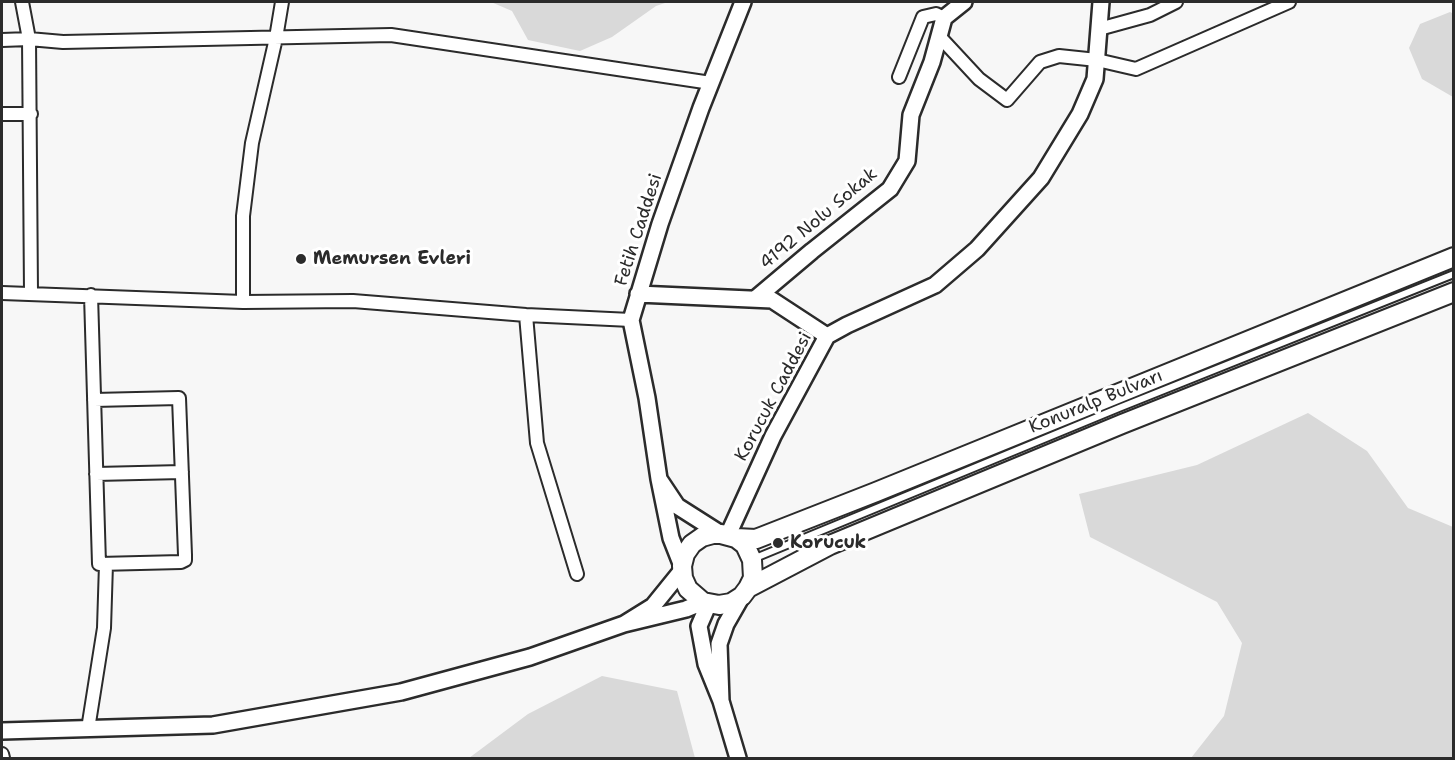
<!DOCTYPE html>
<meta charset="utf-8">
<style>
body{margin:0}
#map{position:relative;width:1455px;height:760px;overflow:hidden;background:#f7f7f7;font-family:"Shantell Sans",sans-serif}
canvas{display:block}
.frame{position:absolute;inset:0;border:3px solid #2b2b2b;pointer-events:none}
</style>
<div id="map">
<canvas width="1455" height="760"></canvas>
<div class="frame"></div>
</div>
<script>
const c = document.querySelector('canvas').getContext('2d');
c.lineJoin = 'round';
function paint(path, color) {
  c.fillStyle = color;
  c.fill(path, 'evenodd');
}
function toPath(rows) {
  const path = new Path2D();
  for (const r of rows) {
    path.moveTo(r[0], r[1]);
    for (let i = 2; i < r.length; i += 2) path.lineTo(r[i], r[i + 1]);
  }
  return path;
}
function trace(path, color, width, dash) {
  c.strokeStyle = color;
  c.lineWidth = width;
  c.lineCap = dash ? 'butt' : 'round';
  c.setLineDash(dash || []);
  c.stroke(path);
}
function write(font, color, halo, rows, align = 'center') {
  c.font = font + ' "Shantell Sans",sans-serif';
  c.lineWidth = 6;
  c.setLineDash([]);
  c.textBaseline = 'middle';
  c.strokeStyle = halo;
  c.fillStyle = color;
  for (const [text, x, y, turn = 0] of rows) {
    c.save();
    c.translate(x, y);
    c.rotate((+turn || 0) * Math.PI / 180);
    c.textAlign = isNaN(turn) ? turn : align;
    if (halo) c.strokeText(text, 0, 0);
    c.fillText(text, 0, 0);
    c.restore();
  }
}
const green = toPath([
 [491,2,668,2,656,6,612,37,580,51,528,40,512,11],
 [1450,12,1454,14,1453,97,1422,79,1409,48,1420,24],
 [1308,413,1367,451,1408,508,1453,527,1453,758,1191,758,1224,716,1242,643,1217,602,1090,537,1079,494,1197,465],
 [602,676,677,691,695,758,469,758,528,714]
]);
const service = toPath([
 [753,559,1119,408,1454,274]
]);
const minor = toPath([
 [22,2,29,39,31,293],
 [1099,29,1150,15,1176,2],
 [939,36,979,79,1007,100,1040,62,1059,56,1097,60,1136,69,1289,2],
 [2,40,29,39,63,42,391,35,711,83],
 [899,77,923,17,936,14,944,18],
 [2,114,31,114],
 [2,293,243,302,353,301,526,315,631,320],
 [91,295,99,564,181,562,185,560,185,555,179,398,94,400],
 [243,302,243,216,252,143,276,38,282,2],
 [526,315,537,443,577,574],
 [96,474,182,472],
 [88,729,104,628,106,564],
 [2,754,3,758]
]);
const tertiary = toPath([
 [638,294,772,300,827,336],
 [755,299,812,251,890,189,907,161,911,115,932,62,944,18,964,2],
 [659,479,647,398,631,320,660,224,701,108,743,2],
 [728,535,773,436,827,336,847,325,935,285,977,249,1041,178,1080,114,1095,79,1101,2],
 [682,566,671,538,659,479,677,506,721,534],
 [683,569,653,606,624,624,686,609,703,602],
 [709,603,699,626,706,664,721,701,719,644,726,624,742,596],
 [721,701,738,758],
 [2,731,213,725,401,692,530,657,624,624]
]);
const primary = toPath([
 [736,538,745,545,752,560,753,578,748,588,742,596,731,603,719,605,703,602,688,589,683,578,682,566,685,554,692,544,702,537,713,534,721,534,736,538,756,539,876,492,1454,257],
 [748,588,830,545,1122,424,1454,292]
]);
const markers = [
 [301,259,6,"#2b2b2b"],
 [778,543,6,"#2b2b2b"]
];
const streetNames = [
 ["4192 Nolu Sokak",819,219,-40],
 ["Fetih Caddesi",639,230,-72],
 ["Korucuk Caddesi",774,397,-62],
 ["Konuralp Bulvarı",1096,402,-22]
];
const poiNames = [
 ["Memursen Evleri",313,259],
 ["Korucuk",790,543]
];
paint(green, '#d9d9d9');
trace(service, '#2b2b2b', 10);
trace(minor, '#2b2b2b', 16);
trace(tertiary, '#2b2b2b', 20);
trace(primary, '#2b2b2b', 22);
trace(service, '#fff', 6);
trace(minor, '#fff', 12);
trace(tertiary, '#fff', 15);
trace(primary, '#fff', 18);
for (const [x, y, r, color] of markers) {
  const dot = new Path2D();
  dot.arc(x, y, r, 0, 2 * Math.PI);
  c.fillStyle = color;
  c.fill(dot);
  trace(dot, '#fff', 2);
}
write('18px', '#2b2b2b', '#fff', streetNames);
write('bold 18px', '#2b2b2b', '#fff', poiNames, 'left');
</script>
